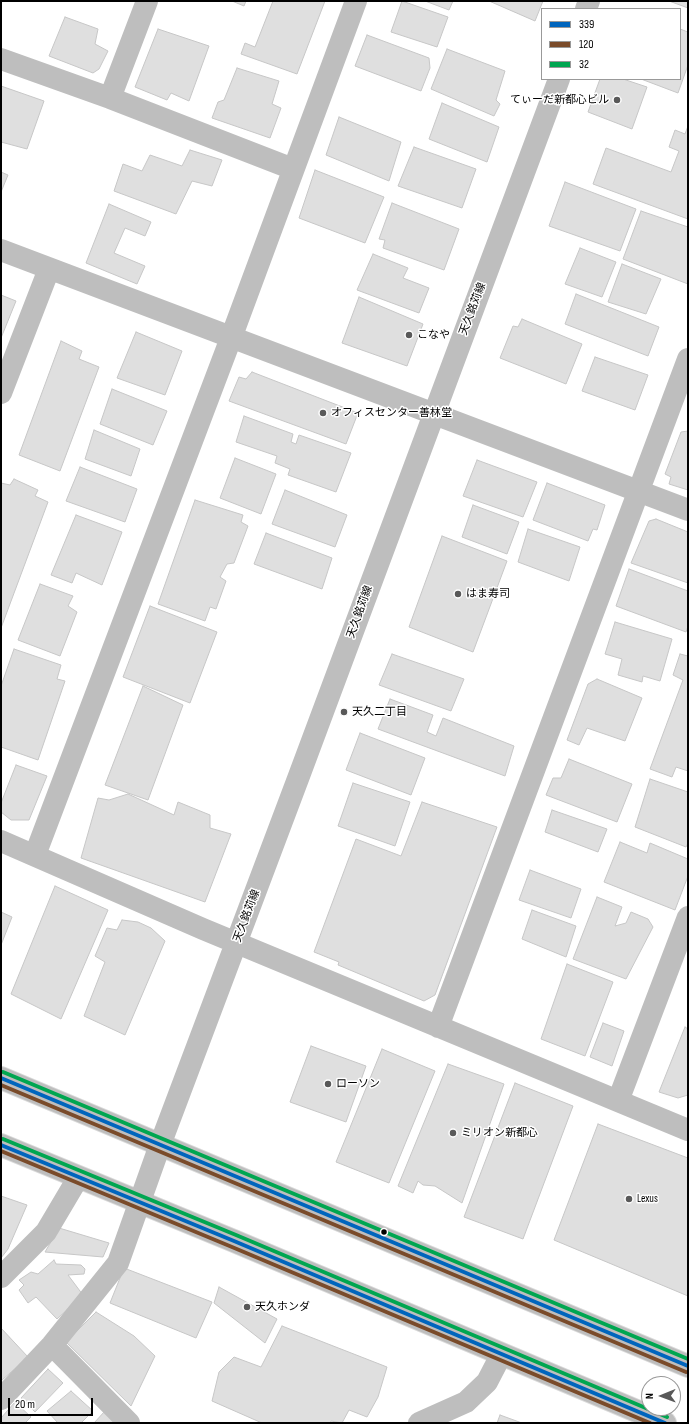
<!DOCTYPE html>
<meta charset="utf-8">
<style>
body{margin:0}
#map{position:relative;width:689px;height:1424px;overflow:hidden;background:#fff;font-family:"Sofia Sans Condensed",sans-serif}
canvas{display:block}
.frame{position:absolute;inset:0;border:2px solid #000;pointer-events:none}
.legend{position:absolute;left:541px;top:8px;width:140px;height:72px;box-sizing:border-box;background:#fff;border:1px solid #999;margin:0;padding:5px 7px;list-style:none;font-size:12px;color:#000}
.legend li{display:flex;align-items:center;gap:8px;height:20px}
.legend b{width:20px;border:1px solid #999}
.north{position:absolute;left:641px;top:1376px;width:40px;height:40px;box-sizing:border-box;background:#fff;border:1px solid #999;border-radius:50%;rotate:269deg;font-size:11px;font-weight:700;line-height:16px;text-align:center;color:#000}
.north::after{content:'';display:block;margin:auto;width:14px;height:18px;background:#595959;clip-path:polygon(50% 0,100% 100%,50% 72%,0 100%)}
.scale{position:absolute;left:8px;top:1398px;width:85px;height:18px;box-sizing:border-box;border:2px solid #000;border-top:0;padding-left:5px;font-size:12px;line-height:14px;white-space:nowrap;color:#000;-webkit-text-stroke:3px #fff;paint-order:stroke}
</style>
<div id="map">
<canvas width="689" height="1424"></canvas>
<div class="frame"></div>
<ul class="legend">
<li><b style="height:5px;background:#0065bd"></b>339</li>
<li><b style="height:5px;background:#7a4b2a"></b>120</li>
<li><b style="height:5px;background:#00a651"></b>32</li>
</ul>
<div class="north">N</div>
<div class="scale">20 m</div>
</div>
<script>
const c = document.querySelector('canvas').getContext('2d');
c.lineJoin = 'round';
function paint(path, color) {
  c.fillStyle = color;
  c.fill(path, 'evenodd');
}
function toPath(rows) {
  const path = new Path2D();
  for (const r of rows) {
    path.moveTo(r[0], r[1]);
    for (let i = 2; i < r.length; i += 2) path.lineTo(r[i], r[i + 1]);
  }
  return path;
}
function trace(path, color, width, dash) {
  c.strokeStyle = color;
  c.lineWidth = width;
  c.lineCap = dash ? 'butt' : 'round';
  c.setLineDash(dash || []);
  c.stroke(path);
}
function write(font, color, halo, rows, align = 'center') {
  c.font = font + ' "Sofia Sans Condensed","Noto Sans JP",sans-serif';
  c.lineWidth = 3;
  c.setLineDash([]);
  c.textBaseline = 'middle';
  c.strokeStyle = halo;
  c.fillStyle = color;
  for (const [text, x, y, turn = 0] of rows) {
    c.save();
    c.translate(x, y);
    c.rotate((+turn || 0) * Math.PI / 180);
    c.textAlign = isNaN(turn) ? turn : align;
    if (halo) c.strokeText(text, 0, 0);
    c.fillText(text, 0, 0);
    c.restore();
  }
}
const building = toPath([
 [232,1,246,1,244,6,232,1],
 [273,1,325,1,297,74,241,54,245,43,255,47,273,1],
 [402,1,448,17,437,47,391,32,402,1],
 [425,1,453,1,449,10,425,1],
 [489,1,543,1,535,21,489,1],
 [669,1,688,1,688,8,669,1],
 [65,17,98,29,95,44,108,51,99,69,93,73,49,56,65,17],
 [158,29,209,46,189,101,171,93,167,100,135,87,158,29],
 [680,29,688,32,688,65,678,93,641,79,680,79,680,29],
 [367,35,429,58,430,68,421,91,355,66,367,35],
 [447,49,505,71,496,100,500,104,494,116,431,89,447,49],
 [237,68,279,81,272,104,281,108,270,138,212,118,218,102,224,100,237,68],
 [600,79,623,79,647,87,632,129,588,112,600,79],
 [1,86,44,101,27,149,1,142,1,86],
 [442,103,499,127,487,162,429,139,442,103],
 [339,117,401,142,389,181,326,155,339,117],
 [688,126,688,219,593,184,606,148,671,172,679,151,669,147,675,130,685,134,688,126],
 [414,147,476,169,462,208,398,186,414,147],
 [190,150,222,160,212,186,192,181,176,214,114,191,123,164,142,171,150,155,182,166,190,150],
 [315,170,384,197,365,243,299,218,315,170],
 [1,172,8,175,1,192,1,172],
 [565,182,636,209,620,251,549,226,565,182],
 [392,203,459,229,444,270,383,248,385,240,379,239,392,203],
 [109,204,151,222,145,236,125,228,114,253,145,266,137,284,86,263,109,204],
 [641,211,688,227,688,284,623,259,641,211],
 [580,248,616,262,602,297,565,284,580,248],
 [373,254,408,268,403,278,429,288,419,313,357,290,373,254],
 [622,264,661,279,646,314,608,302,622,264],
 [576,294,659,327,648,356,565,324,576,294],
 [1,295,16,301,1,338,1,295],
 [359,297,423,324,407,366,342,343,359,297],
 [522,319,582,344,566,384,500,358,513,326,518,327,522,319],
 [136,332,182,351,165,395,117,378,136,332],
 [61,341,82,351,79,359,99,367,60,471,19,455,61,341],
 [595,357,648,375,635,410,582,391,595,357],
 [252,372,358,413,346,444,229,401,239,377,246,379,252,372],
 [112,389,167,411,153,445,100,424,112,389],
 [244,416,293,434,291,442,296,444,299,435,351,453,336,492,288,475,290,469,275,463,277,456,236,442,244,416],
 [94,430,140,449,131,476,85,459,94,430],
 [688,431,688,490,669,484,671,477,665,474,681,432,688,431],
 [235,458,276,474,261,514,220,498,235,458],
 [477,460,537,482,523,517,463,496,477,460],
 [80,467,137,489,125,522,66,501,80,467],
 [14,479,38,490,35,496,48,502,1,628,1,483,10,485,14,479],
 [547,483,605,505,597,530,593,529,588,541,533,520,547,483],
 [285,490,347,515,335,547,272,524,285,490],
 [195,500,243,515,241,522,248,526,234,563,227,564,220,577,226,581,216,609,210,607,205,621,158,604,195,500],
 [473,505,519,522,507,554,462,537,473,505],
 [76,515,122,532,102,585,76,573,72,583,51,575,76,515],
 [656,519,688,532,688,583,631,563,649,521,656,519],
 [528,529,580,547,569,581,518,562,528,529],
 [266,533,332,558,322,589,254,564,266,533],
 [442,536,507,561,473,652,409,627,442,536],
 [629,569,688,591,688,626,686,632,616,606,629,569],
 [40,584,73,596,68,606,77,612,60,656,18,640,40,584],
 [150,606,217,632,190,703,123,677,150,606],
 [615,622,672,639,660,681,643,676,642,682,618,675,622,659,605,654,615,622],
 [14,649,61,665,57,679,65,681,38,760,1,747,1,686,14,649],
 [392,654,464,679,451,711,379,685,392,654],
 [680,654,688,656,688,771,676,767,672,777,650,769,683,680,673,675,680,654],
 [597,679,642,698,625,741,587,728,579,745,567,740,588,684,597,679],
 [143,686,183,705,148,800,105,785,143,686],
 [390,699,433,715,427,732,436,736,443,718,514,746,505,776,378,729,390,699],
 [360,733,425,758,411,795,346,770,360,733],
 [569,759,632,784,617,822,546,795,553,778,561,778,569,759],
 [16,765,47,776,29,820,11,820,1,812,1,803,16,765],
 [650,779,688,792,688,843,686,847,635,827,650,779],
 [353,783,410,802,395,846,338,826,353,783],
 [128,794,174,815,178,802,210,815,210,828,231,834,205,902,81,858,98,798,109,800,128,794],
 [422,802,497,827,435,995,424,1001,338,965,339,962,314,952,356,839,401,856,422,802],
 [552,810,607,829,598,852,545,832,552,810],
 [620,842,647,853,650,843,688,859,688,876,675,910,604,882,620,842],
 [530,870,581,889,571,918,519,900,530,870],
 [55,886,108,910,61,1019,11,994,55,886],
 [597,897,622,907,615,926,626,923,631,912,648,919,653,927,626,979,573,959,597,897],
 [532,910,576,926,566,957,522,939,532,910],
 [1,912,12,917,1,945,1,912],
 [122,920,138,922,151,928,165,941,125,1035,84,1016,105,962,95,956,107,928,117,930,122,920],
 [567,964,613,982,585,1056,541,1039,567,964],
 [603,1023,624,1031,612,1066,590,1057,603,1023],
 [685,1027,688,1029,688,1095,678,1098,659,1092,685,1027],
 [311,1046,366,1066,346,1122,290,1102,311,1046],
 [382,1049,435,1071,389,1183,336,1162,382,1049],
 [448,1064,504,1084,462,1203,435,1186,423,1185,418,1181,413,1193,398,1186,448,1064],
 [515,1083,573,1106,523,1239,464,1217,515,1083],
 [598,1124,688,1158,688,1296,554,1240,598,1124],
 [1,1196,27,1205,8,1249,1,1258,1,1196],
 [59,1228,109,1243,103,1257,45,1252,59,1228],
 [54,1260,56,1264,81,1265,85,1269,84,1274,68,1275,83,1295,57,1319,36,1297,28,1303,19,1290,24,1285,19,1280,31,1272,38,1274,54,1260],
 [124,1268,212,1302,196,1338,110,1303,124,1268],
 [219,1287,277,1319,265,1343,214,1303,219,1287],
 [96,1312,134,1336,155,1356,131,1406,66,1342,96,1312],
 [282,1326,387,1367,378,1397,367,1417,349,1410,342,1423,331,1421,330,1423,262,1423,212,1401,219,1372,234,1357,261,1367,282,1326],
 [1,1328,28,1357,1,1381,1,1328],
 [48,1369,63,1383,35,1412,21,1398,48,1369],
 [71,1391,93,1411,81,1423,58,1423,47,1411,71,1391],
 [15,1402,31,1417,25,1423,1,1423,1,1418,15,1402],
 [105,1411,116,1423,94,1423,105,1411],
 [500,1415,522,1423,497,1423,500,1415]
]);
const minor = toPath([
 [586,9,589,1],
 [1,59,110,98,293,169],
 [110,98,147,1],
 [1,250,688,510],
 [1,393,49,269],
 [1,841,203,929,688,1130],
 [35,855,231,338,356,1],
 [438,1027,688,359],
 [618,1101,688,917],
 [1,1277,46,1232,78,1178],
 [52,1345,129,1423],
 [1,1399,52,1345,118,1263,160,1145,299,776,559,79],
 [419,1423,466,1402,487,1382,501,1355]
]);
const highway = toPath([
 [1,1078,688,1366],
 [1,1145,234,1241,665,1423]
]);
const bus1 = toPath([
 [1,1078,688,1366],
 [1,1145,234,1241,665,1423]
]);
const bus2 = toPath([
 [1,1085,686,1372],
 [1,1151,232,1247,650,1423]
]);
const bus3 = toPath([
 [3,1072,688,1359],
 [3,1139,236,1235,667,1417]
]);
const markers = [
 [617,100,4,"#595959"],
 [409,335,4,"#595959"],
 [323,413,4,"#595959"],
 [458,594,4,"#595959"],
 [344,712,4,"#595959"],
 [328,1084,4,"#595959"],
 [453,1133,4,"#595959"],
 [629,1199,4,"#595959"],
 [384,1232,3.5,"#000"],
 [247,1307,4,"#595959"]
];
const poiNames = [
 ["てぃーだ新都心ビル",609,100,"right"],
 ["こなや",417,335],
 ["オフィスセンター善林堂",331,413],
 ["はま寿司",466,594],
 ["天久二丁目",352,712],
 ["ローソン",336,1084],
 ["ミリオン新都心",461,1133],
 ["Lexus",637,1199],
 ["天久ホンダ",255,1307]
];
const streetNames = [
 ["天久銘苅線",473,309,-69],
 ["天久銘苅線",360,612,-70],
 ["天久銘苅線",247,916,-69]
];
paint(building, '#dfdfdf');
trace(building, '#c7c7c7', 1);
trace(highway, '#dbdbdb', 24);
trace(minor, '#bebebe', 22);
trace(highway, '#bebebe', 22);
trace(bus1, '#0065bd', 4);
trace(bus2, '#7a4b2a', 4);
trace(bus3, '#00a651', 4);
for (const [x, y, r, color] of markers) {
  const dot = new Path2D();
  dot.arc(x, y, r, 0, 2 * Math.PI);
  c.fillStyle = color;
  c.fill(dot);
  trace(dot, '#fff', 1.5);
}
write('11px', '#000', '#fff', poiNames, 'left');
write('11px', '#000', '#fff', streetNames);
</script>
